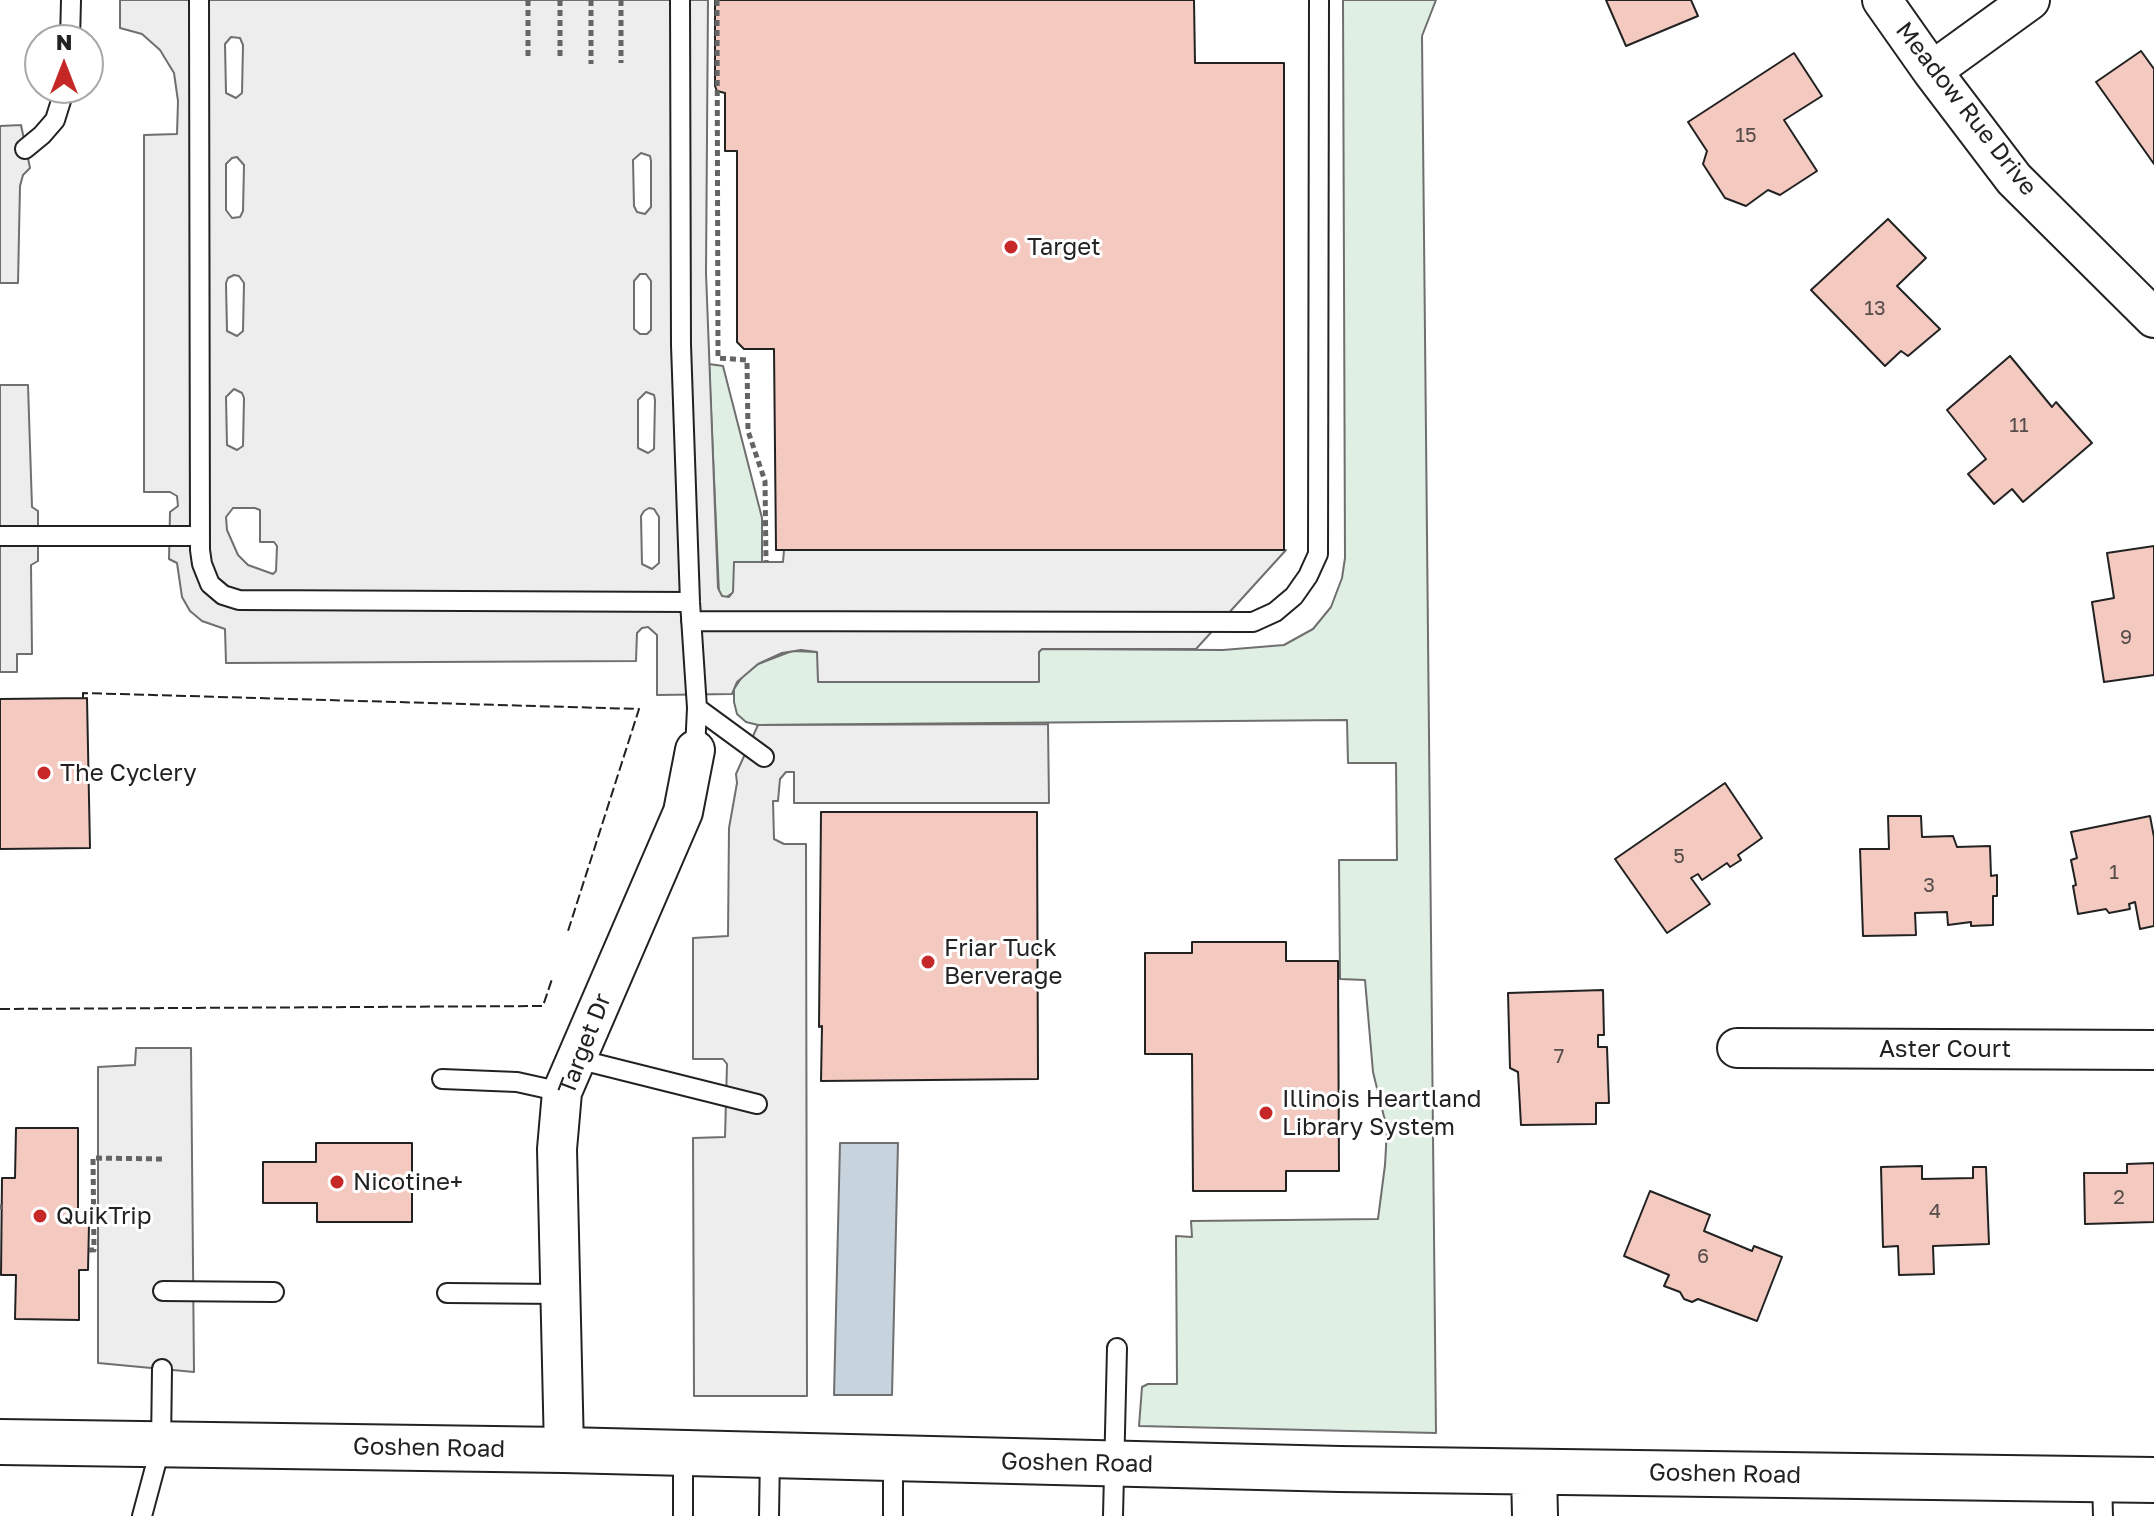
<!DOCTYPE html>
<style>
body{margin:0}
#map{position:relative;width:2154px;height:1516px;overflow:hidden;background:#fff;font-family:"Golos Text",sans-serif}
canvas{display:block}
.north{position:absolute;left:24px;top:24px;width:80px;height:80px;box-sizing:border-box;background:#fff;border:2px solid #a7a7a7;border-radius:50%;rotate:0deg;font-size:22px;font-weight:700;line-height:32px;text-align:center;color:#222}
.north::after{content:'';display:block;margin:auto;width:28px;height:36px;background:#c62828;clip-path:polygon(50% 0,100% 100%,50% 72%,0 100%)}
</style>
<div id="map">
<canvas width="2154" height="1516"></canvas>
<div class="north">N</div>
</div>
<script>
const c = document.querySelector('canvas').getContext('2d');
c.lineJoin = 'round';
function paint(path, color) {
  c.fillStyle = color;
  c.fill(path, 'evenodd');
}
function toPath(rows) {
  const path = new Path2D();
  for (const r of rows) {
    path.moveTo(r[0], r[1]);
    for (let i = 2; i < r.length; i += 2) path.lineTo(r[i], r[i + 1]);
  }
  return path;
}
function trace(path, color, width, dash) {
  c.strokeStyle = color;
  c.lineWidth = width;
  c.lineCap = dash ? 'butt' : 'round';
  c.setLineDash(dash || []);
  c.stroke(path);
}
function write(font, color, halo, rows, align = 'center') {
  c.font = font + ' "Golos Text",sans-serif';
  c.lineWidth = 6;
  c.setLineDash([]);
  c.textBaseline = 'middle';
  c.strokeStyle = halo;
  c.fillStyle = color;
  for (const [text, x, y, turn = 0] of rows) {
    c.save();
    c.translate(x, y);
    c.rotate((+turn || 0) * Math.PI / 180);
    c.textAlign = isNaN(turn) ? turn : align;
    if (halo) c.strokeText(text, 0, 0);
    c.fillText(text, 0, 0);
    c.restore();
  }
}
const green = toPath([
 [1343,0,1436,0,1422,36,1436,1433,1139,1426,1142,1387,1148,1384,1177,1384,1176,1236,1192,1237,1191,1221,1378,1219,1385,1165,1387,1129,1373,1072,1365,980,1340,979,1339,860,1397,860,1396,763,1348,763,1347,720,758,725,746,722,737,714,734,702,734,689,742,677,758,664,792,651,818,652,818,681,1038,682,1039,652,1041,649,1223,650,1284,645,1313,629,1331,607,1342,578,1345,558,1343,0],
 [709,364,723,366,762,518,762,562,734,562,734,592,725,598,719,594,709,364]
]);
const parking = toPath([
 [120,0,708,0,706,273,718,588,722,596,729,597,733,592,734,562,783,562,784,550,1286,550,1196,649,1042,649,1039,652,1039,682,818,682,817,652,801,650,782,653,758,664,737,682,732,694,657,695,657,635,648,627,642,628,637,633,636,661,226,663,225,629,202,621,190,611,182,597,177,563,169,559,170,512,178,506,177,496,170,492,144,492,144,135,177,134,178,101,174,73,160,50,142,34,120,28,120,0],
 [231,37,240,38,243,45,242,93,236,98,226,93,225,44,231,37],
 [641,153,650,156,651,161,651,207,645,214,637,212,634,206,633,160,641,153],
 [237,157,244,165,243,211,240,217,232,218,226,210,226,164,232,158,237,157],
 [640,274,646,274,651,281,651,330,647,334,640,334,634,329,634,281,640,274],
 [234,275,239,276,244,283,243,331,237,336,227,331,226,283,228,278,234,275],
 [234,389,242,393,244,398,243,446,237,450,227,445,226,397,234,389],
 [646,392,654,395,655,400,654,449,648,453,638,448,638,400,646,392],
 [233,508,255,508,260,510,260,542,274,542,277,546,276,571,273,574,248,565,238,555,227,530,226,517,233,508],
 [649,508,654,509,659,517,659,563,652,569,642,564,641,516,644,511,649,508],
 [21,125,30,168,23,175,20,186,18,283,0,283,0,126,21,125],
 [0,385,28,385,32,507,38,511,38,561,31,565,32,654,17,654,17,672,0,672,0,385],
 [1048,724,1049,803,794,803,794,772,786,772,780,779,778,801,773,801,774,839,784,844,806,844,807,1396,694,1396,693,1138,725,1137,727,1064,723,1059,693,1059,693,938,728,936,729,828,737,783,736,774,758,725,1048,724],
 [136,1048,191,1048,194,1372,98,1363,98,1067,135,1065,136,1048]
]);
const water = toPath([
 [840,1143,898,1143,892,1395,834,1395,840,1143]
]);
const building = toPath([
 [715,0,1194,0,1195,63,1284,63,1284,550,776,550,774,349,744,349,737,342,737,151,725,151,725,93,717,91,715,86,715,0],
 [1606,0,1691,0,1698,16,1626,46,1606,0],
 [2141,51,2154,69,2154,164,2096,82,2141,51],
 [1794,53,1822,96,1784,120,1817,171,1780,195,1768,190,1746,206,1725,198,1703,164,1707,151,1688,122,1794,53],
 [1888,219,1926,258,1897,286,1940,329,1908,356,1901,351,1885,366,1811,290,1888,219],
 [2010,356,2052,407,2056,402,2092,443,2023,502,2012,489,1994,504,1968,474,1986,459,1947,410,2010,356],
 [2154,546,2154,675,2104,682,2092,602,2114,598,2107,553,2154,546],
 [87,698,90,848,0,849,0,699,87,698],
 [1725,783,1762,838,1738,855,1741,860,1730,867,1727,863,1702,880,1698,874,1691,878,1710,904,1667,933,1615,859,1725,783],
 [821,812,1037,812,1038,1079,821,1081,822,1026,819,1027,821,812],
 [1888,816,1921,816,1922,837,1953,836,1957,847,1990,846,1991,876,1997,875,1997,896,1993,896,1993,925,1971,926,1971,922,1948,925,1947,912,1915,913,1916,935,1863,936,1860,849,1889,849,1888,816],
 [2150,816,2154,837,2154,926,2140,929,2135,902,2129,904,2130,909,2109,913,2106,909,2078,914,2073,886,2076,885,2071,860,2077,858,2071,832,2150,816],
 [1192,942,1286,942,1286,961,1338,961,1339,1171,1286,1171,1286,1191,1193,1191,1192,1054,1145,1054,1145,953,1192,953,1192,942],
 [1603,990,1604,1035,1598,1035,1598,1047,1607,1047,1609,1103,1596,1103,1596,1124,1521,1125,1518,1072,1510,1068,1508,993,1603,990],
 [16,1128,78,1128,78,1225,89,1225,88,1270,79,1270,79,1320,15,1319,16,1275,1,1275,2,1178,15,1178,16,1128],
 [316,1143,412,1143,412,1222,317,1222,317,1203,263,1203,263,1162,316,1162,316,1143],
 [2154,1163,2154,1222,2085,1224,2084,1173,2127,1173,2127,1164,2154,1163],
 [1922,1166,1922,1179,1973,1178,1973,1167,1986,1167,1989,1244,1933,1246,1934,1274,1899,1275,1898,1246,1883,1247,1881,1167,1922,1166],
 [1650,1191,1710,1215,1704,1231,1752,1251,1754,1246,1782,1257,1757,1321,1698,1299,1692,1302,1684,1299,1680,1292,1664,1286,1669,1275,1624,1256,1650,1191]
]);
const path = toPath([
 [528,0,528,60],
 [560,0,560,60],
 [591,0,591,64],
 [621,0,621,63],
 [717,0,718,358,747,360,748,431,765,481,766,562],
 [0,1207,2,1207],
 [89,1250,94,1250,93,1158,163,1159]
]);
const service = toPath([
 [199,0,200,550,202,564,210,584,223,595,239,600,690,602],
 [680,0,681,345,690,602,697,708,695,750],
 [70,40,71,0],
 [25,149,42,135,55,120,65,88],
 [0,536,200,536],
 [691,621,1253,622,1275,612,1294,596,1308,576,1318,554,1319,0],
 [697,708,764,757],
 [577,1059,757,1104],
 [442,1079,517,1082,562,1092],
 [163,1291,274,1292],
 [447,1293,561,1294],
 [2102,1479,2103,1516],
 [142,1516,161,1445,162,1369],
 [683,1516,683,1453],
 [769,1516,770,1455],
 [893,1516,893,1459],
 [1113,1516,1117,1348]
]);
const minor = toPath([
 [1882,0,1932,71,2014,179,2154,318],
 [1932,71,2030,0],
 [1737,1048,2154,1050],
 [564,1450,557,1149,562,1092,683,812,695,750]
]);
const tertiary = toPath([
 [0,1442,564,1450,1340,1469,2154,1480],
 [1534,1472,1535,1516]
]);
const fence = toPath([
 [83,698,83,693,639,709,568,931],
 [0,1009,543,1006,552,979]
]);
const markers = [
 [1011,247,8,"#c62828"],
 [44,773,8,"#c62828"],
 [928,962,8,"#c62828"],
 [1266,1113,8,"#c62828"],
 [337,1182,8,"#c62828"],
 [40,1216,8,"#c62828"]
];
const numberNames = [
 ["15",1746,136],
 ["13",1875,309],
 ["11",2019,426],
 ["9",2126,638],
 ["5",1679,857],
 ["1",2114,873],
 ["3",1929,886],
 ["7",1559,1057],
 ["2",2119,1198],
 ["4",1935,1212],
 ["6",1703,1257]
];
const streetNames = [
 ["Meadow Rue Drive",1966,109,52],
 ["Target Dr",585,1044,-69],
 ["Aster Court",1945,1049],
 ["Goshen Road",429,1448,1],
 ["Goshen Road",1077,1463,1],
 ["Goshen Road",1725,1474,1]
];
const poiNames = [
 ["Target",1027,247],
 ["The Cyclery",60,773],
 ["Friar Tuck",944,948],
 ["Berverage",944,976],
 ["Illinois Heartland",1282,1099],
 ["Library System",1282,1127],
 ["Nicotine+",353,1182],
 ["QuikTrip",56,1216]
];
paint(green, '#e0efe3');
trace(green, '#6f6f6f', 2);
paint(parking, '#ededed');
trace(parking, '#6f6f6f', 2);
paint(water, '#c7d3dd');
trace(water, '#6f6f6f', 2);
paint(building, '#f3c9c0');
trace(building, '#222', 2);
trace(service, '#222', 22);
trace(minor, '#222', 42);
trace(tertiary, '#222', 48);
trace(path, '#646464', 5, [6, 4]);
trace(service, '#fff', 18);
trace(minor, '#fff', 38);
trace(tertiary, '#fff', 44);
trace(fence, '#222', 2, [10, 4]);
for (const [x, y, r, color] of markers) {
  const dot = new Path2D();
  dot.arc(x, y, r, 0, 2 * Math.PI);
  c.fillStyle = color;
  c.fill(dot);
  trace(dot, '#fff', 3);
}
write('20px', '#564c4a', null, numberNames);
write('24px', '#222', '#fff', streetNames);
write('24px', '#222', '#fff', poiNames, 'left');
</script>
